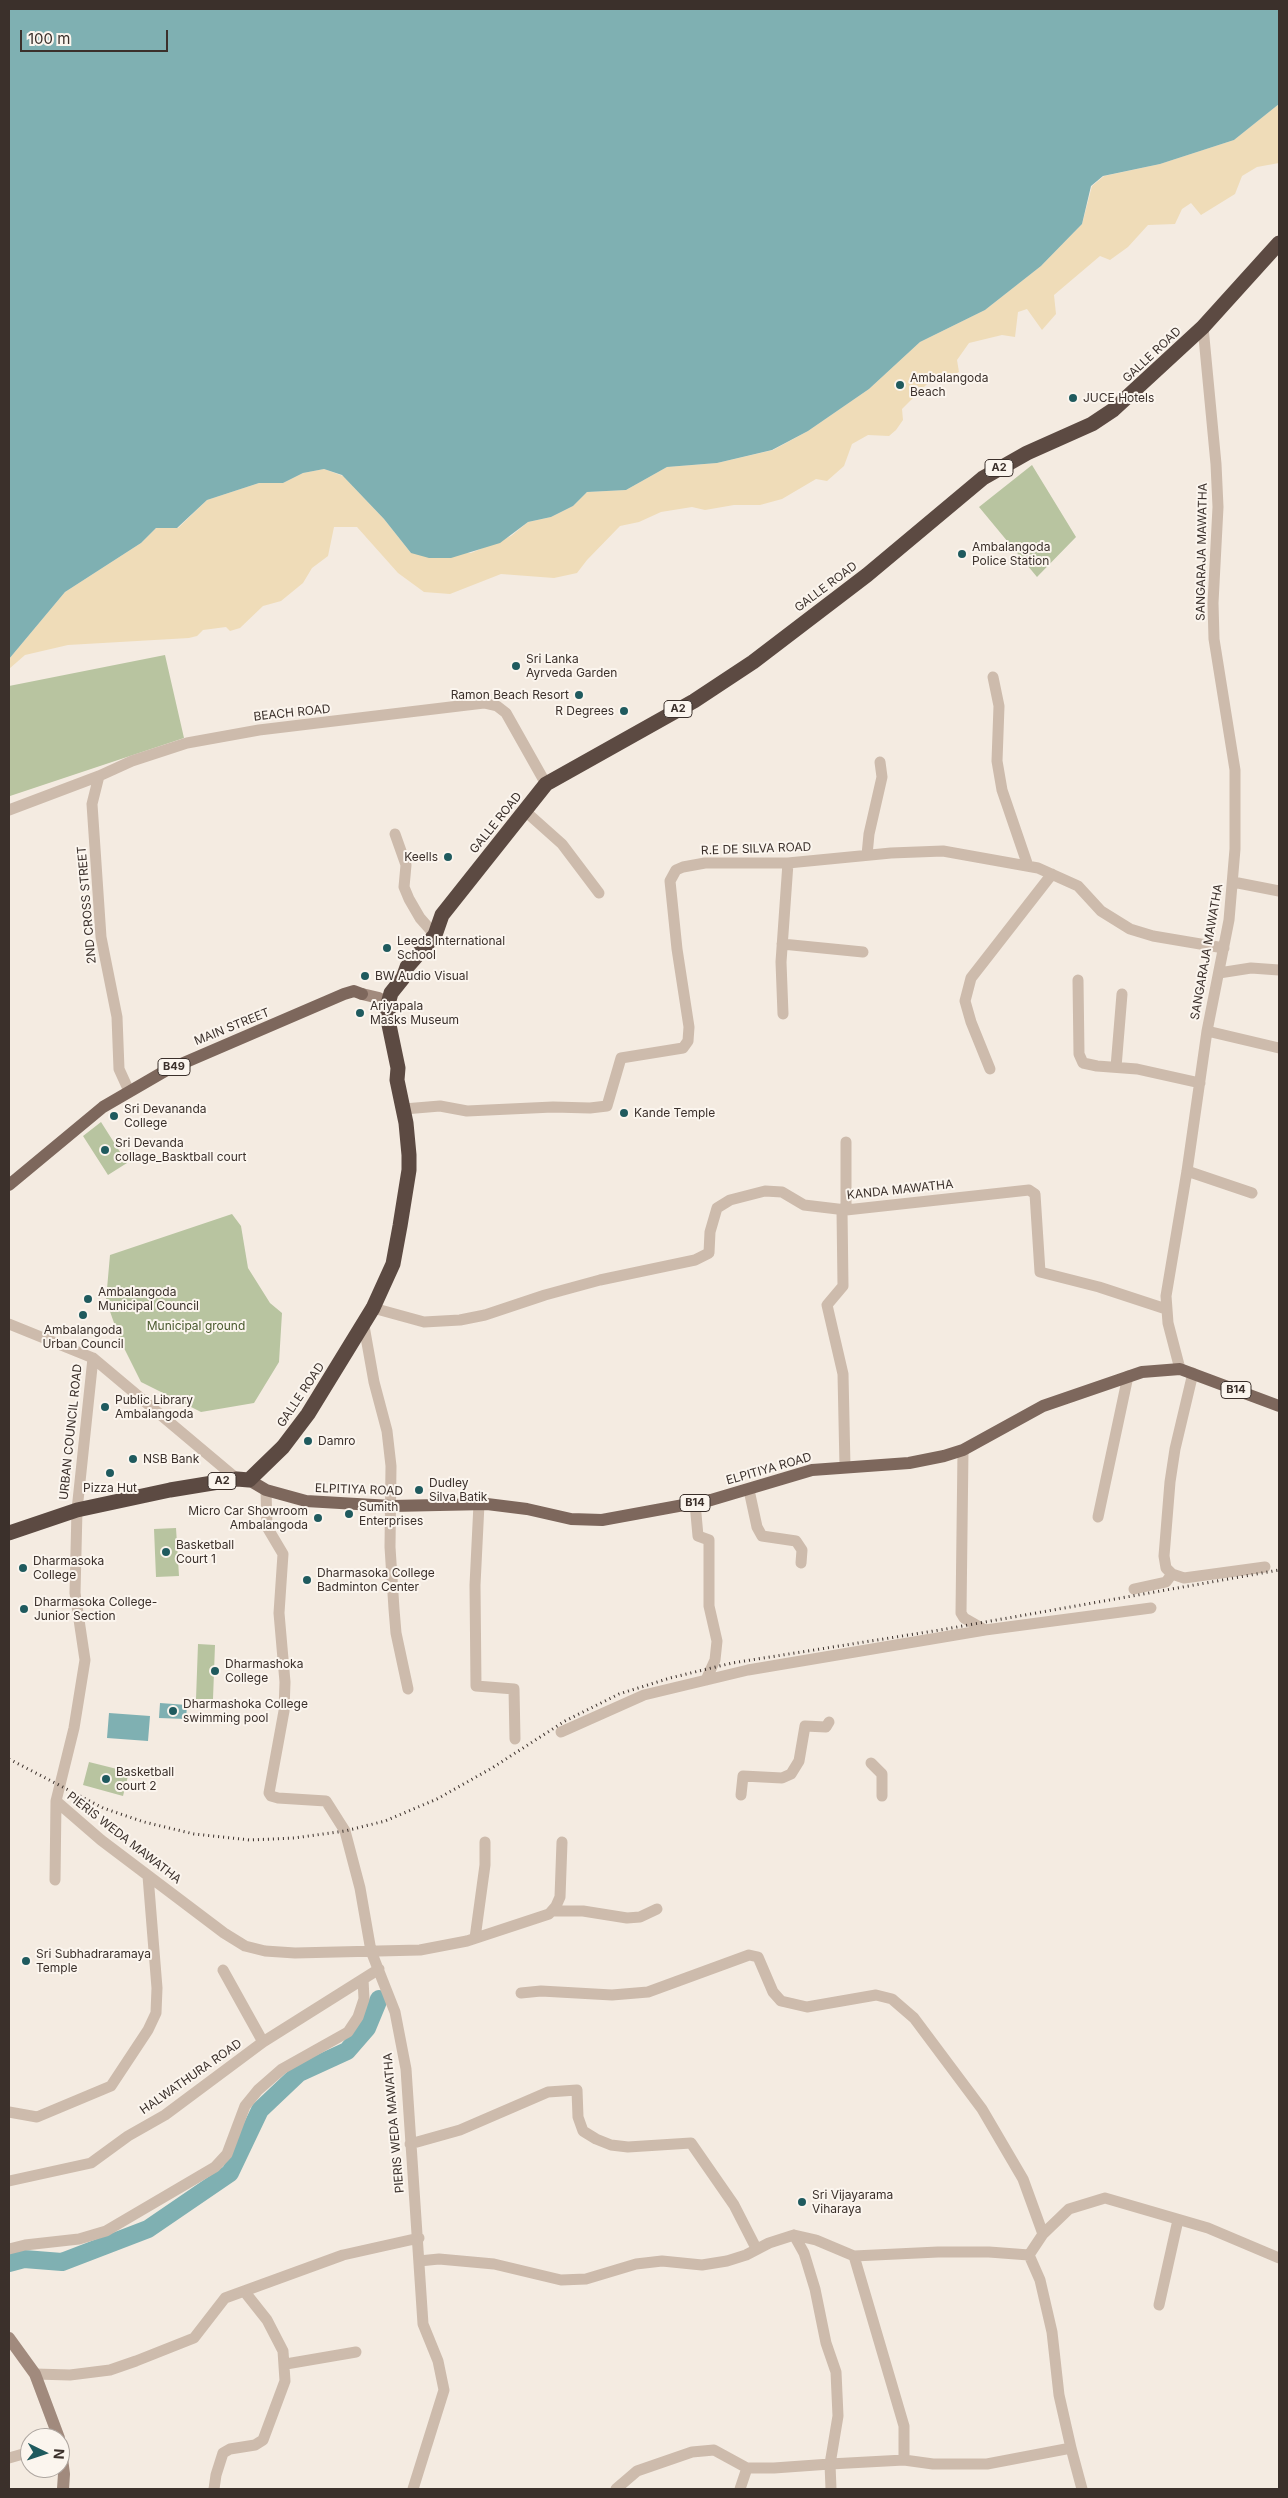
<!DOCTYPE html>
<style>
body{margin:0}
#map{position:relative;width:1288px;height:2498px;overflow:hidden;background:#f4ebe1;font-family:Inter,sans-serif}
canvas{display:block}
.frame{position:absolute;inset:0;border:10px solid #3b302b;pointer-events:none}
.north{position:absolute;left:20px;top:2428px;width:50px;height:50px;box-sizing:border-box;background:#fbf5ee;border:1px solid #aea6a0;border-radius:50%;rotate:94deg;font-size:14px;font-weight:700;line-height:20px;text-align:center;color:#3b302b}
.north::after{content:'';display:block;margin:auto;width:18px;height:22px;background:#1f5a5e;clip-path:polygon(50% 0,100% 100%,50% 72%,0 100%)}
.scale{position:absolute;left:20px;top:30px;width:148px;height:22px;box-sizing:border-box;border:2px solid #3b302b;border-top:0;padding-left:6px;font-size:15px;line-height:18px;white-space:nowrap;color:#3b302b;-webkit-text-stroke:4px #fbf5ee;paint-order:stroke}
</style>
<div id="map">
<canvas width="1288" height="2498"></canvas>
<div class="frame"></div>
<div class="north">N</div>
<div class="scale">100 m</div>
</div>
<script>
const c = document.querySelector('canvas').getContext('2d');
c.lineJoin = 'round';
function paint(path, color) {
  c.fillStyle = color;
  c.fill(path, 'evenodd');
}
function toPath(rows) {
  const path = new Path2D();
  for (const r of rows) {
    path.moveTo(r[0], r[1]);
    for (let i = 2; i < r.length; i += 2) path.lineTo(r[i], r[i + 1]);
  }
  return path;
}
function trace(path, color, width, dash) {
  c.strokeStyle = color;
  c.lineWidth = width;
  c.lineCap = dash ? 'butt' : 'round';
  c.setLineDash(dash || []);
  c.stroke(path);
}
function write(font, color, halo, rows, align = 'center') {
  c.font = font + ' Inter,sans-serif';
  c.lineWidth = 4;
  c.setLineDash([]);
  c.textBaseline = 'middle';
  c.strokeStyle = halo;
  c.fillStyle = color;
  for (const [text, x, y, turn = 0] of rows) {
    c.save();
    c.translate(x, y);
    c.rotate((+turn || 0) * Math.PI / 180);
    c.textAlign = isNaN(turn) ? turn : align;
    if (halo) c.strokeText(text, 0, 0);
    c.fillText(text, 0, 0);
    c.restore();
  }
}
const green = toPath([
 [1032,465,1076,537,1037,577,979,507],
 [165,655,184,738,10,796,9,686],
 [101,1122,127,1163,108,1175,83,1136],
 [232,1214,241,1226,248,1268,270,1303,282,1313,279,1362,254,1403,201,1412,141,1382,120,1340,106,1300,110,1255],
 [176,1528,179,1576,156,1577,154,1529],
 [198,1644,215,1645,213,1699,196,1699],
 [89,1762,129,1772,123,1796,83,1785]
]);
const sand = toPath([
 [1279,104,1279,163,1257,167,1242,176,1235,194,1201,215,1191,203,1182,209,1175,224,1148,225,1128,247,1110,260,1100,256,1054,295,1056,314,1042,330,1027,309,1018,312,1015,337,1002,335,969,343,957,360,959,372,953,375,942,373,931,380,902,409,903,420,896,430,889,436,868,435,852,444,844,466,827,481,816,479,782,499,760,505,734,505,705,510,692,507,661,512,639,522,620,526,587,560,577,573,554,578,501,574,450,594,424,592,398,573,357,527,334,527,328,556,312,568,303,583,281,601,263,606,240,628,230,631,226,627,203,630,197,636,189,638,68,645,25,655,9,669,9,659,65,592,141,543,156,528,178,528,207,500,259,483,283,483,303,473,324,469,343,476,384,519,411,553,471,553,511,536,528,522,551,517,573,506,587,492,626,490,667,467,717,463,773,450,808,431,869,389,920,342,985,310,1041,266,1082,224,1092,186,1104,176,1160,164,1234,140]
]);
const water = toPath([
 [9,9,1279,9,1279,104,1234,140,1160,164,1103,176,1091,186,1082,224,1041,266,985,310,920,342,869,389,808,431,772,450,717,463,667,467,626,490,587,492,573,506,551,517,528,522,500,543,451,558,429,558,411,553,384,519,342,475,324,469,303,473,283,483,259,483,207,500,177,528,156,528,141,543,65,592,9,659],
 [160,1703,187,1705,186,1719,159,1718],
 [109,1713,150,1716,148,1741,107,1738]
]);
const river = toPath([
 [9,2263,24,2259,62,2262,148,2229,230,2173,260,2110,299,2073,347,2051,367,2028,379,1999]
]);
const street = toPath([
 [993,677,999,706,997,761,1002,790,1028,866],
 [99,776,92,804,101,937,117,1017,119,1069,129,1091],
 [9,810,99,776,132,761,187,743,259,730,484,703,497,706,506,713,546,784],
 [525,811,562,844,599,893],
 [395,834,406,865,404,887,409,899,420,918,435,935],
 [867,855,869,834,882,777,880,762],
 [1233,882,1279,891],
 [782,944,863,952],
 [1219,973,1251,968,1279,970],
 [1078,980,1079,1054,1083,1063,1097,1066,1137,1069,1200,1083],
 [783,1014,781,962,788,863],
 [1207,1031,1279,1048],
 [1116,1067,1122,994],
 [990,1069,971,1022,965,1001,971,978,1052,874],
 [404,1109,440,1106,467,1111,553,1107,590,1108,607,1106,621,1058,683,1048,688,1041,689,1027,677,949,670,881,676,870,683,867,705,863,788,863,891,853,943,851,1038,868,1078,886,1101,911,1130,929,1153,936,1224,948],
 [1187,1171,1252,1193],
 [842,1210,843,1286,827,1305,843,1374,845,1467],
 [846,1210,846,1142],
 [373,1308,424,1322,460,1320,485,1315,545,1295,600,1280,695,1260,709,1253,710,1232,717,1208,730,1200,765,1191,782,1192,804,1205,846,1210,1029,1190,1035,1194,1040,1272,1099,1287,1166,1309],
 [9,1324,93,1358,237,1479],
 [364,1326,374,1382,387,1431,391,1466,390,1547,394,1609,396,1633,408,1689],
 [93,1358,77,1510,75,1593,85,1660,74,1728,56,1801,101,1840,224,1933,245,1946,265,1951,295,1953,420,1950,467,1941,549,1914,556,1906,560,1897,562,1842],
 [1180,1369,1168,1323,1166,1296,1187,1171,1207,1031,1229,920,1235,849,1235,770,1214,639,1213,603,1218,507,1216,464,1203,327],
 [1193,1373,1175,1449,1170,1482,1164,1556,1166,1568,1172,1574,1184,1578,1265,1567],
 [963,1450,961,1613,964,1618,985,1630],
 [266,1490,267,1527,283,1554,279,1613,285,1682,284,1711,269,1793,271,1796,278,1798,326,1801,345,1831,360,1888,371,1951,395,2012,406,2069,423,2324,438,2361,444,2390,413,2489],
 [749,1490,757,1527,762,1536,796,1541,802,1550,801,1563],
 [695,1503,698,1536,709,1540,709,1606,717,1641,715,1660,706,1680],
 [479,1504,475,1585,476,1686,514,1689,515,1739],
 [1098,1517,1128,1376],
 [1134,1589,1166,1582,1172,1574],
 [561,1732,644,1695,748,1670,985,1630,1151,1608],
 [871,1763,882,1774,882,1796],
 [741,1795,743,1776,782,1778,791,1774,799,1761,805,1726,826,1727,829,1722],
 [55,1880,56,1801],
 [552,1911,583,1911,627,1918,640,1917,657,1909],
 [475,1938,485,1865,485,1842],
 [223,1970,263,2042],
 [521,1993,541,1991,612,1995,648,1992,749,1955,758,1957,773,1992,781,2001,807,2007,876,1995,892,1999,914,2018,982,2109,1023,2179,1043,2234],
 [9,2112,37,2117,111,2086,148,2030,156,2013,157,1988,148,1876],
 [410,2144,460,2130,548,2092,577,2090,578,2117,583,2131,596,2139,611,2145,628,2147,691,2143,734,2205,756,2248],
 [9,2181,91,2163,128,2136,165,2115,263,2042,379,1969],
 [9,2249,25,2245,79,2239,106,2231,215,2167,227,2154,245,2106,258,2090,282,2069,348,2032,358,2017,364,1999,363,1979],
 [1029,2255,1043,2234,1069,2209,1105,2198,1208,2228,1279,2258],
 [854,2256,904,2426,904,2460],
 [419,2261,439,2259,494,2264,561,2280,586,2279,636,2264,662,2261,702,2265,727,2261,746,2255,769,2243,794,2235,816,2240,854,2256,938,2252,989,2252,1029,2255,1040,2280,1052,2332,1059,2395,1071,2448,987,2464,933,2464,904,2460,830,2464,838,2416,836,2372,826,2343,815,2289,804,2253,794,2235],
 [1159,2305,1178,2220],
 [286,2364,356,2352],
 [35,2374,70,2375,110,2370,136,2361,194,2338,225,2298,343,2255,419,2238],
 [1071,2448,1082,2489],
 [9,2458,30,2452],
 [214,2489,216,2475,223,2453,230,2449,255,2445,263,2440,285,2381,283,2351,267,2320,244,2291],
 [616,2489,637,2471,692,2452,714,2450,747,2468,774,2468,830,2464,831,2489],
 [740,2489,747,2468]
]);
const secondary = toPath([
 [362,994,379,998],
 [9,2338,35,2374,59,2438],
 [60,2443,64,2474,63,2489]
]);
const primary = toPath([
 [9,1185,103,1107,165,1071,344,994,354,991,362,994],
 [249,1480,266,1490,306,1501,391,1506,487,1504,527,1509,571,1519,602,1520,711,1500,812,1470,909,1463,944,1456,963,1450,1043,1406,1142,1372,1180,1369,1279,1406]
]);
const highway = toPath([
 [9,1533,77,1510,170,1490,237,1479,249,1480,283,1447,308,1414,373,1308,393,1264,400,1226,409,1170,409,1155,406,1123,397,1080,398,1068,388,1020,388,1004,391,993,403,978,407,967,435,935,442,915,546,784,694,701,753,662,867,575,983,478,1027,453,1092,424,1113,410,1203,327,1279,243]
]);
const rail = toPath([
 [9,1759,103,1808,144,1822,194,1834,250,1840,294,1838,345,1831,385,1821,437,1799,492,1768,565,1721,619,1694,670,1678,732,1663,940,1630,1279,1570]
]);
const markers = [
 [900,385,5,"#1f5a5e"],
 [1073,398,5,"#1f5a5e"],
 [962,554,5,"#1f5a5e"],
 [516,666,5,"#1f5a5e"],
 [579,695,5,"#1f5a5e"],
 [624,711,5,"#1f5a5e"],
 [448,857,5,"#1f5a5e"],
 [387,948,5,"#1f5a5e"],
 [365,976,5,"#1f5a5e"],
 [360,1013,5,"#1f5a5e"],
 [624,1113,5,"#1f5a5e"],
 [114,1116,5,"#1f5a5e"],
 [105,1150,5,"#1f5a5e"],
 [88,1299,5,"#1f5a5e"],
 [83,1315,5,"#1f5a5e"],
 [105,1407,5,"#1f5a5e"],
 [308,1441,5,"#1f5a5e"],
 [133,1459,5,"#1f5a5e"],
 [110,1473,5,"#1f5a5e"],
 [419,1490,5,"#1f5a5e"],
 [349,1514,5,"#1f5a5e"],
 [318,1518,5,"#1f5a5e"],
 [166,1552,5,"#1f5a5e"],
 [23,1568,5,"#1f5a5e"],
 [307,1580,5,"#1f5a5e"],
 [24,1609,5,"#1f5a5e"],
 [215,1671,5,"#1f5a5e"],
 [173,1711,5,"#1f5a5e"],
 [106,1779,5,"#1f5a5e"],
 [26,1961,5,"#1f5a5e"],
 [802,2202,5,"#1f5a5e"]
];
const shields = [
 [999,468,28],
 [678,709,28],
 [174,1067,32],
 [1236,1390,30],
 [222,1481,28],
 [695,1503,30]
];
const shieldNames = [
 ["A2",999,468],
 ["A2",678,709],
 ["B49",174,1067],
 ["B14",1236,1390],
 ["A2",222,1481],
 ["B14",695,1503]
];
const streetNames = [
 ["GALLE ROAD",1152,355,-43],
 ["SANGARAJA MAWATHA",1202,552,-89],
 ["GALLE ROAD",826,587,-37],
 ["BEACH ROAD",292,713,-6],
 ["GALLE ROAD",496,823,-51],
 ["R.E DE SILVA ROAD",756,849,-2],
 ["2ND CROSS STREET",87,905,-95],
 ["SANGARAJA MAWATHA",1207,952,-80],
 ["MAIN STREET",232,1027,-22],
 ["KANDA MAWATHA",900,1190,-6],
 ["GALLE ROAD",301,1395,-56],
 ["URBAN COUNCIL ROAD",71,1432,-84],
 ["ELPITIYA ROAD",769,1469,-16],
 ["ELPITIYA ROAD",359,1490,2],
 ["PIERIS WEDA MAWATHA",124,1838,38],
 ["HALWATHURA ROAD",191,2077,-35],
 ["PIERIS WEDA MAWATHA",394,2123,-95]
];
const poiNames = [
 ["Ambalangoda",910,378],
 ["Beach",910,392],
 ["JUCE Hotels",1083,398],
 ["Ambalangoda",972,547],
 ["Police Station",972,561],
 ["Sri Lanka",526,659],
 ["Ayrveda Garden",526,673],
 ["Ramon Beach Resort",569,695,"right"],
 ["R Degrees",614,711,"right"],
 ["Keells",438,857,"right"],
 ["Leeds International",397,941],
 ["School",397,955],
 ["BW Audio Visual",375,976],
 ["Ariyapala",370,1006],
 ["Masks Museum",370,1020],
 ["Sri Devananda",124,1109],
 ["College",124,1123],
 ["Kande Temple",634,1113],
 ["Sri Devanda",115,1143],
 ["collage_Basktball court",115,1157],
 ["Ambalangoda",98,1292],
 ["Municipal Council",98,1306],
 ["Ambalangoda",83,1330,"center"],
 ["Urban Council",83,1344,"center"],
 ["Public Library",115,1400],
 ["Ambalangoda",115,1414],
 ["Damro",318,1441],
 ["NSB Bank",143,1459],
 ["Dudley",429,1483],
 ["Silva Batik",429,1497],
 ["Pizza Hut",110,1488,"center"],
 ["Sumith",359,1507],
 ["Enterprises",359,1521],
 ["Micro Car Showroom",308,1511,"right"],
 ["Ambalangoda",308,1525,"right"],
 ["Basketball",176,1545],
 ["Court 1",176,1559],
 ["Dharmasoka",33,1561],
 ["College",33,1575],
 ["Dharmasoka College",317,1573],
 ["Badminton Center",317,1587],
 ["Dharmasoka College-",34,1602],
 ["Junior Section",34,1616],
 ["Dharmashoka",225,1664],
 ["College",225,1678],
 ["Dharmashoka College",183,1704],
 ["swimming pool",183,1718],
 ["Basketball",116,1772],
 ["court 2",116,1786],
 ["Sri Subhadraramaya",36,1954],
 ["Temple",36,1968],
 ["Sri Vijayarama",812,2195],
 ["Viharaya",812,2209]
];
const parkNames = [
 ["Municipal ground",196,1326]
];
paint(green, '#b8c4a0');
paint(sand, '#efdcb8');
paint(water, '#7fb0b2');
trace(river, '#7fb0b2', 18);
trace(street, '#cdbbac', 11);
trace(secondary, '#a18a7d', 12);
trace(primary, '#7d675c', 12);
trace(highway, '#5c4a42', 15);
trace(rail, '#3b302b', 3, [1, 4]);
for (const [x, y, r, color] of markers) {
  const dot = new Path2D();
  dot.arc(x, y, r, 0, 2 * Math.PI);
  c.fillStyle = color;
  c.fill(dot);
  trace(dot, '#fbf5ee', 2);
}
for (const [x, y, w] of shields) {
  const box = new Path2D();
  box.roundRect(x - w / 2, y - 8.5, w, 17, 4);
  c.fillStyle = '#fbf5ee';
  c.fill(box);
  trace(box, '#3b302b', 1);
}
write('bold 11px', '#3b302b', null, shieldNames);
write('12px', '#3b302b', '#fbf5ee', streetNames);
write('12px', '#3b302b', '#fbf5ee', poiNames, 'left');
write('12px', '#4a5a2e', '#fbf5ee', parkNames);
</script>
